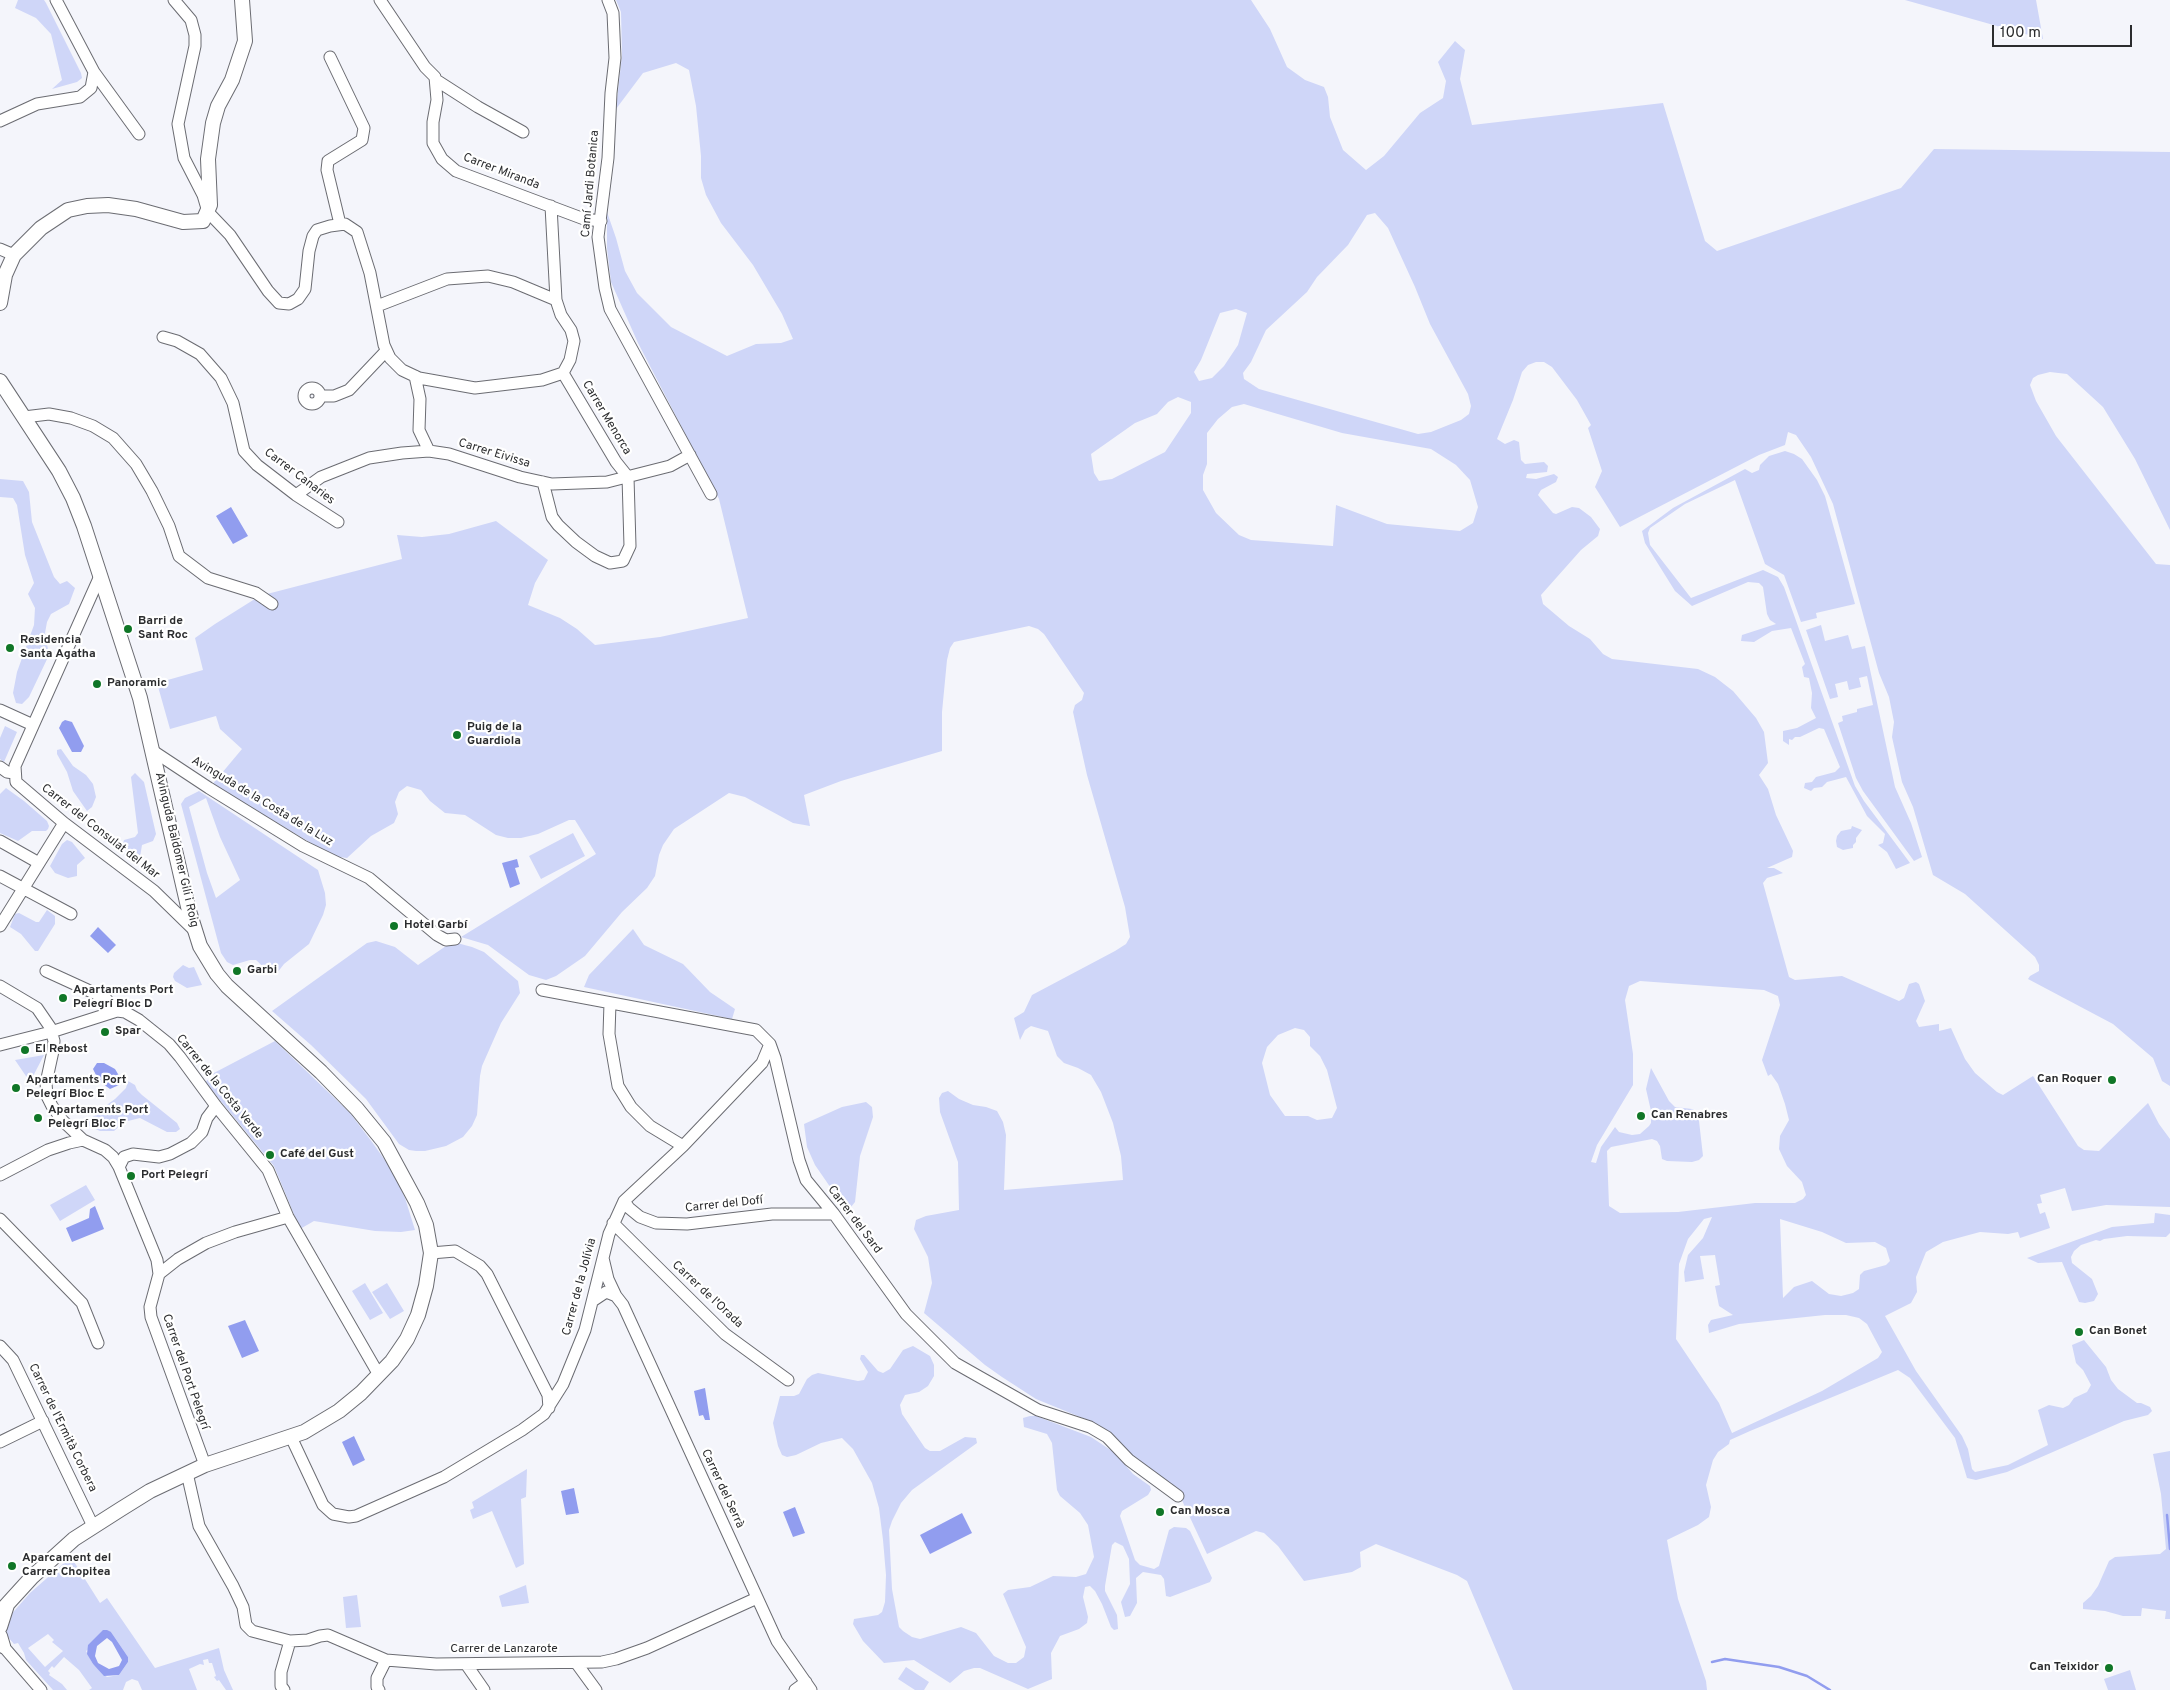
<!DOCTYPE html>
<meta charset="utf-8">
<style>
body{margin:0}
#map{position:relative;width:2170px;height:1690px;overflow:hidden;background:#f4f5fb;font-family:Overpass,sans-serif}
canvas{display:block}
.scale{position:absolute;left:1992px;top:25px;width:140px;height:22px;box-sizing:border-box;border:2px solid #2b2c2e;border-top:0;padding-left:6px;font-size:15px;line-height:18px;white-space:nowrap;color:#2b2c2e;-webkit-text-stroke:4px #fff;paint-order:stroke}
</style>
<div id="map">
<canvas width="2170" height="1690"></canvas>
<div class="scale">100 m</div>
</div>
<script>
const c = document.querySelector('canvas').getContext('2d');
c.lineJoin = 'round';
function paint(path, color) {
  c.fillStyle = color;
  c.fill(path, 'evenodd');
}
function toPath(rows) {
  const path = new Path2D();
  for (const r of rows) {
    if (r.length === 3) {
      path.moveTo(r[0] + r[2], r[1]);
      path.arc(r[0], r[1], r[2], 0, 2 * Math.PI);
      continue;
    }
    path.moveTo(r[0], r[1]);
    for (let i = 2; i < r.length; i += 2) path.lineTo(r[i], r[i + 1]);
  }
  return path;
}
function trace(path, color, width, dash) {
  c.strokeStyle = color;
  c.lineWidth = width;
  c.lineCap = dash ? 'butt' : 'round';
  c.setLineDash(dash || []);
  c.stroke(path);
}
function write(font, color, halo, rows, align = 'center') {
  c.font = font + ' Overpass,sans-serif';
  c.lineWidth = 4.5;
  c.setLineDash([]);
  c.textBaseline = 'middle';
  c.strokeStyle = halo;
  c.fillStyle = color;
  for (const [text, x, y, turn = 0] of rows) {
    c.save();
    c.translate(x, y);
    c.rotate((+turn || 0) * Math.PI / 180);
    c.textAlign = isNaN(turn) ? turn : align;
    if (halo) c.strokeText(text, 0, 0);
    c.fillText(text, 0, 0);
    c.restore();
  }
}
const green = toPath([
 [18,0,44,0,46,3,81,73,82,78,77,82,52,89,62,80,51,34,36,18,15,8],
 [616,0,1251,0,1270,29,1287,67,1305,80,1324,87,1328,97,1330,117,1343,150,1366,170,1384,156,1420,113,1443,98,1446,81,1438,62,1455,41,1465,50,1460,79,1472,125,1663,103,1705,241,1717,251,1901,188,1934,149,2170,152,2170,530,2135,459,2103,407,2067,374,2050,372,2038,375,2033,378,2030,385,2036,401,2056,436,2156,564,2170,565,2170,1086,2162,1081,2153,1058,2113,1024,2028,979,2030,976,2039,971,2039,965,2035,957,1965,894,1933,875,1913,807,1902,782,1892,737,1894,722,1889,697,1879,673,1833,504,1811,457,1796,435,1788,432,1785,445,1759,455,1620,527,1595,487,1602,471,1588,428,1591,425,1577,400,1552,367,1544,362,1536,362,1528,365,1522,372,1513,400,1497,439,1505,444,1514,440,1519,442,1521,460,1525,464,1544,462,1548,466,1547,472,1527,474,1526,478,1536,479,1554,474,1558,477,1556,482,1541,490,1538,495,1553,513,1556,514,1572,507,1579,508,1591,517,1600,529,1598,536,1581,550,1541,595,1543,604,1569,626,1590,639,1603,654,1612,659,1698,669,1715,677,1733,691,1756,718,1764,732,1768,763,1759,775,1768,789,1776,815,1793,851,1792,857,1767,868,1774,868,1783,873,1767,878,1763,883,1789,977,1795,980,1842,976,1899,1001,1904,998,1909,984,1916,982,1919,984,1925,1001,1916,1021,1919,1027,1939,1024,1939,1031,1951,1028,1965,1059,1975,1073,1997,1092,2003,1095,2033,1076,2078,1146,2084,1150,2099,1151,2148,1103,2159,1124,2170,1139,2170,1207,2106,1205,2072,1211,2065,1188,2040,1195,2042,1203,2037,1204,2040,1214,2045,1212,2050,1228,2020,1238,2018,1232,2008,1234,1980,1232,1943,1242,1926,1252,1916,1277,1917,1292,1911,1303,1885,1316,1916,1371,1962,1436,1968,1449,1972,1469,1975,1472,2008,1465,2048,1445,2038,1410,2049,1405,2063,1408,2069,1405,2074,1398,2087,1392,2091,1385,2083,1370,2076,1363,2072,1345,2084,1340,2106,1367,2111,1380,2118,1389,2137,1403,2141,1403,2150,1407,2152,1411,2148,1415,2124,1421,2007,1472,1976,1480,1967,1478,1955,1438,1910,1378,1898,1370,1750,1431,1730,1440,1729,1444,1718,1452,1713,1460,1706,1485,1711,1507,1709,1517,1698,1525,1667,1540,1678,1599,1706,1681,1707,1690,1513,1690,1467,1581,1457,1575,1376,1544,1360,1552,1361,1567,1352,1572,1304,1581,1278,1546,1264,1533,1256,1531,1207,1554,1180,1496,1090,1427,1085,1419,1036,1399,1002,1377,985,1365,924,1313,932,1283,928,1257,914,1229,916,1220,926,1216,959,1210,958,1162,940,1112,939,1098,942,1093,948,1091,959,1099,973,1105,986,1107,997,1111,1003,1122,1006,1135,1004,1190,1123,1180,1121,1156,1113,1123,1101,1092,1091,1075,1078,1068,1064,1063,1057,1056,1048,1031,1031,1026,1025,1030,1020,1040,1014,1018,1024,1012,1032,995,1115,951,1126,944,1130,937,1125,907,1087,775,1073,712,1075,705,1082,700,1084,693,1044,634,1038,629,1029,626,954,642,950,648,947,660,942,712,942,751,841,781,804,795,810,826,793,823,745,797,729,793,674,829,663,845,659,855,655,876,647,888,622,912,585,956,556,976,546,980,529,975,488,945,461,937,596,854,575,820,569,820,538,834,521,838,508,838,496,835,465,815,445,813,430,801,421,790,407,786,399,792,395,802,398,814,394,823,371,836,347,858,333,856,215,786,211,786,242,749,220,729,216,716,170,729,157,683,203,670,195,638,215,624,258,597,273,609,277,602,267,594,402,559,397,535,422,537,449,534,496,521,548,560,535,583,528,605,560,618,577,629,595,645,660,637,748,618,719,499,638,343,611,282,607,248,607,212,616,238,625,271,637,293,671,327,727,356,756,344,781,343,793,339,782,314,753,265,721,223,706,195,701,178,701,156,696,106,689,70,676,63,643,73,616,109,622,55,621,12],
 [1375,213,1388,228,1415,287,1430,324,1468,394,1471,406,1469,414,1461,420,1431,432,1418,434,1259,389,1244,379,1243,373,1251,362,1266,330,1307,292,1317,277,1348,245,1367,215],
 [1236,309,1247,313,1238,345,1224,366,1212,378,1199,381,1194,372,1201,360,1220,313],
 [1178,397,1191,402,1191,413,1165,452,1112,479,1099,481,1094,473,1091,454,1135,423,1157,414,1168,402],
 [1244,404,1342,433,1431,449,1456,465,1470,480,1478,507,1473,523,1460,531,1387,524,1336,505,1333,546,1251,540,1239,535,1216,513,1203,490,1203,475,1207,464,1207,433,1218,419,1232,407],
 [1640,981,1764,990,1778,996,1780,1005,1762,1060,1768,1076,1771,1074,1778,1084,1785,1104,1789,1120,1780,1136,1779,1149,1787,1166,1802,1182,1806,1195,1803,1199,1795,1203,1755,1203,1678,1212,1620,1213,1609,1206,1607,1151,1611,1147,1652,1139,1657,1141,1660,1146,1662,1159,1667,1161,1692,1162,1699,1160,1703,1156,1699,1121,1696,1111,1692,1109,1675,1107,1669,1101,1651,1068,1646,1089,1651,1111,1651,1123,1649,1126,1640,1134,1632,1135,1619,1132,1615,1127,1601,1147,1596,1163,1591,1162,1597,1145,1633,1085,1633,1054,1625,1000,1629,986],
 [1295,1028,1304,1030,1310,1037,1310,1046,1320,1056,1327,1070,1337,1108,1332,1118,1317,1120,1308,1116,1285,1116,1270,1095,1262,1063,1267,1047,1278,1035],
 [1712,1217,1703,1238,1688,1255,1684,1272,1685,1282,1704,1279,1700,1256,1715,1255,1720,1285,1715,1286,1719,1306,1733,1315,1711,1320,1708,1325,1709,1333,1739,1324,1825,1315,1846,1315,1859,1318,1867,1324,1882,1352,1878,1358,1822,1391,1732,1433,1719,1403,1676,1339,1679,1264,1688,1239,1704,1219],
 [1780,1219,1822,1232,1846,1243,1875,1242,1886,1248,1890,1261,1886,1265,1864,1271,1860,1275,1859,1289,1853,1293,1841,1296,1829,1294,1812,1281,1794,1287,1783,1298],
 [1905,0,2036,0,2043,39],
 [1785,451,1794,454,1802,459,1817,480,1825,496,1855,604,1816,613,1817,618,1801,622,1784,575,1765,564,1735,480,1685,504,1650,528,1648,533,1650,545,1691,598,1763,570,1778,577,1784,587,1855,786,1864,801,1910,863,1896,869,1887,852,1878,845,1883,843,1885,834,1867,816,1846,777,1827,782,1822,787,1814,788,1811,791,1804,788,1805,783,1812,782,1816,777,1835,772,1840,767,1824,729,1819,728,1800,737,1795,737,1792,740,1789,739,1789,745,1783,741,1783,731,1797,728,1816,718,1811,708,1812,693,1809,678,1804,677,1802,667,1805,664,1791,628,1772,631,1754,642,1741,641,1742,635,1776,624,1770,620,1767,614,1763,587,1759,583,1748,582,1692,606,1675,591,1645,543,1642,531,1673,508,1745,469,1752,473,1759,470,1760,465,1769,456],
 [0,479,23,481,29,492,32,522,54,577,60,584,67,581,75,588,69,604,51,614,47,622,45,633,49,655,29,697,22,704,16,703,13,693,17,672,34,625,35,608,28,594,34,583,25,555,17,505,13,498,0,497],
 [1821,625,1825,641,1848,635,1852,649,1865,646,1895,787,1911,823,1922,857,1914,861,1863,791,1856,778,1838,723,1843,721,1842,716,1857,712,1857,709,1873,705,1867,676,1859,678,1861,687,1849,690,1847,681,1835,684,1838,697,1830,699,1806,630],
 [5,726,17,732,4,762,0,759,0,738],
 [61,749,73,766,86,775,93,784,96,797,92,807,87,811,73,791,67,772,57,754,57,750],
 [135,773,144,782,156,834,153,841,142,845,140,857,136,863,125,856,122,848,124,840,135,837,138,833,131,777],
 [6,788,24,801,47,821,49,826,48,829,46,831,32,831,18,841,0,833,0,794],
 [199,791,318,870,325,893,326,905,323,915,309,944,284,964,277,973,272,975,256,960,250,960,233,965,227,962,221,953,181,804,185,798],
 [206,798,220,837,240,880,216,898,207,873,189,807],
 [1852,826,1862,830,1856,838,1856,842,1853,845,1853,848,1843,850,1837,847,1836,841,1837,836,1841,831,1851,829],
 [573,833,585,856,541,879,529,856],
 [67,840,72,842,85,858,77,865,77,876,68,878,55,873,50,866,62,844],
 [47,910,55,916,55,924,38,951,35,951,21,934,10,927,15,914,19,913,36,922,39,922],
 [633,929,644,945,683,964,710,992,735,1009,732,1019,584,987,589,975],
 [376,941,395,947,418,965,446,946,457,943,472,947,484,952,518,981,520,993,501,1023,482,1066,480,1076,477,1115,472,1126,463,1137,446,1146,425,1151,416,1151,409,1150,399,1144,366,1099,311,1045,272,1011,367,943],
 [183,965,189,968,194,967,202,985,187,988,175,981,173,977,174,973],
 [275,1041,350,1113,372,1142,392,1170,405,1198,415,1230,401,1232,375,1231,314,1221,300,1229,274,1166,205,1082,213,1076,212,1074],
 [44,1055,30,1082,15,1060],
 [128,1081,135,1085,137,1090,142,1095,177,1123,180,1129,176,1132,167,1132,140,1118,124,1122,114,1131,100,1131,89,1126,87,1120,101,1112,108,1104,115,1099,126,1088],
 [866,1102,872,1107,873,1117,860,1156,855,1202,851,1207,844,1207,815,1165,807,1147,804,1124,842,1107],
 [86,1185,95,1200,60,1221,50,1205],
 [2155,1213,2170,1215,2170,1233,2166,1237,2127,1236,2104,1239,2100,1241,2096,1240,2081,1245,2074,1251,2071,1257,2072,1263,2092,1279,2098,1294,2094,1301,2085,1303,2079,1302,2062,1262,2038,1263,2027,1258,2112,1227,2154,1223],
 [365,1283,383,1313,370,1320,352,1291],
 [387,1283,404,1311,390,1319,372,1292],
 [913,1346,930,1356,934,1365,934,1376,928,1386,919,1392,905,1395,900,1405,902,1414,925,1448,930,1451,940,1451,965,1437,976,1438,977,1443,912,1490,901,1503,892,1521,889,1530,892,1589,899,1627,903,1631,912,1637,920,1639,961,1627,976,1633,994,1656,1008,1663,1016,1663,1024,1657,1026,1647,1003,1594,1008,1590,1030,1587,1053,1576,1076,1577,1086,1574,1094,1557,1088,1525,1080,1513,1060,1496,1057,1490,1052,1443,1047,1434,1024,1427,1023,1418,1030,1416,1036,1416,1091,1437,1115,1453,1133,1474,1150,1486,1151,1490,1148,1495,1122,1511,1120,1516,1135,1560,1140,1565,1154,1569,1159,1566,1169,1530,1174,1527,1186,1528,1190,1531,1212,1578,1210,1582,1170,1597,1166,1596,1164,1579,1161,1575,1143,1572,1136,1578,1137,1603,1130,1616,1125,1617,1121,1602,1130,1584,1129,1559,1123,1546,1115,1542,1112,1545,1105,1586,1105,1591,1117,1615,1118,1629,1114,1630,1111,1627,1102,1604,1095,1591,1090,1586,1085,1587,1083,1597,1088,1617,1087,1623,1079,1629,1060,1636,1051,1653,1052,1679,1028,1689,980,1668,974,1668,964,1671,950,1683,914,1660,884,1663,863,1641,853,1624,854,1619,878,1615,882,1612,885,1602,886,1575,883,1540,879,1508,872,1483,853,1449,842,1438,821,1443,796,1455,787,1457,782,1455,778,1446,773,1423,780,1396,794,1396,799,1394,807,1379,812,1375,818,1373,858,1381,864,1380,868,1372,860,1359,861,1355,864,1355,878,1371,883,1373,890,1369,903,1350],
 [2170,1451,2170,1619,2165,1619,2166,1611,2142,1608,2141,1616,2123,1616,2105,1611,2083,1609,2083,1603,2091,1596,2098,1586,2109,1561,2115,1557,2160,1554,2166,1549,2161,1494,2153,1454],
 [527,1469,526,1497,521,1499,524,1564,516,1568,492,1511,473,1519,470,1510,474,1508,472,1502],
 [71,1557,100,1603,107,1598,155,1668,219,1648,224,1670,233,1690,226,1690,219,1680,217,1681,214,1677,216,1676,212,1663,209,1663,208,1659,203,1660,204,1665,200,1664,189,1669,197,1690,142,1690,138,1681,132,1679,126,1682,123,1690,89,1690,92,1688,79,1670,64,1657,54,1668,52,1666,48,1671,50,1673,49,1675,62,1684,67,1690,53,1690,26,1660,24,1653,18,1643,14,1644,8,1637,5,1628,8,1618,30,1593],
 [111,1632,128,1657,128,1662,119,1675,107,1677,93,1664,86,1651],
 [48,1634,54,1640,52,1642,63,1651,45,1667,28,1648],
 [526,1585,529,1603,502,1607,499,1596],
 [357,1595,361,1627,346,1628,343,1597],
 [906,1667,929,1682,924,1690,915,1690,898,1679],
 [2130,1670,2136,1690,2108,1690,2104,1679]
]);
const water = toPath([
 [231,507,248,536,233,544,216,516],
 [65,720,72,722,84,746,81,752,72,752,59,728,62,722],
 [517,859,519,867,515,868,520,884,510,888,502,863],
 [98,927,116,945,108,953,90,936],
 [97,1063,104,1063,115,1069,121,1079,119,1085,110,1089,99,1081,93,1069],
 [95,1206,104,1229,72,1242,66,1228,89,1218,90,1209],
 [245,1320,259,1351,242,1358,228,1326],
 [705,1388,710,1420,705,1420,703,1415,699,1416,694,1391],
 [354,1436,365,1460,353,1466,342,1442],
 [574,1488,579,1513,566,1515,561,1491],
 [795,1507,805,1533,793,1537,783,1512],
 [962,1513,972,1533,930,1554,920,1535],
 [103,1630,107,1630,111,1632,128,1657,128,1662,119,1675,104,1676,93,1664,87,1654,88,1645],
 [107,1638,112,1642,122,1660,119,1666,109,1669,98,1663,95,1656,97,1646]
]);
const stream = toPath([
 [2167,1515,2170,1549],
 [1712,1662,1725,1659,1779,1667,1807,1676,1830,1690]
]);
const minor = toPath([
 [56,0,94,72,139,134],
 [174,0,191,20,195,35,195,46,178,124,184,158,203,195,208,212,230,235,268,291,279,303,289,304,298,299,305,289,309,251,313,236,317,230,330,226,345,224,357,232,370,273,384,345,390,358,402,370,419,378,475,388,542,380,563,373,570,360,574,341,571,330,561,315,556,300,513,282,488,276,447,279,377,306],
 [380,0,425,67,435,77,437,100,433,122,433,143,442,159,456,171,584,219,601,221],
 [608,0,613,13,615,58,611,93,608,158,598,237,605,288,610,309,711,494],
 [330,57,364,128,362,140,328,161,327,170,340,224],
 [436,80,478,107,523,132],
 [0,121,37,104,80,97,91,88,94,72],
 [551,206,556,300],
 [0,249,14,255],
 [163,337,177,341,200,354,221,378,233,403,244,451,257,465,296,495,338,522],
 [415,376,420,399,419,430,429,451],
 [312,396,8],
 [320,396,334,396,349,390,386,351],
 [24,417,49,414,71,418,93,426,113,438,136,464,152,491,169,526,179,556,208,578,256,593,272,604],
 [543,482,552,517,558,525,576,542,595,556,610,563,623,561,630,546,628,477,616,462,563,373],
 [296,495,321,477,369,458,402,453,429,451,449,454,520,477,552,484,607,482,670,466,690,455],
 [100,576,15,766,16,782,64,823,154,891,194,930],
 [0,710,33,725],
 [153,751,209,788,303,846,369,878,437,935,446,940,455,939],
 [0,767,7,772,14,773],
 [0,841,39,863],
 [0,876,71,914],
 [0,926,64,823],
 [46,971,105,998,117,1011,125,1012,139,1020,169,1044,180,1057,216,1106,268,1170,288,1217,379,1375],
 [0,986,37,1008,50,1027,54,1041,53,1051,46,1083,47,1096,52,1106,63,1121,83,1140,105,1150,113,1157,119,1167,157,1260,159,1274,150,1307,151,1317,205,1465],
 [542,990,756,1030,770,1044,775,1058,799,1160,806,1180,834,1214,906,1314,955,1363,1038,1410,1090,1427,1107,1437,1129,1460,1178,1496],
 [610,1003,609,1034,618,1086,631,1107,650,1126,683,1146],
 [0,1045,51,1032,117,1011],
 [119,1167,124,1157,133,1154,159,1157,170,1154,191,1143,202,1132,207,1118,216,1106],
 [0,1175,48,1150,69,1143,83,1140],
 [624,1201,629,1208,640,1217,656,1223,687,1224,772,1214,834,1214],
 [0,1219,82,1303,98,1343],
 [613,1223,725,1334,788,1380],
 [431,1253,455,1251,480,1266,487,1274,548,1395,549,1408],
 [603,1258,608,1279,616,1296],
 [159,1274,178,1259,206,1243,235,1232,288,1217],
 [594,1300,606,1292,616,1296,623,1305,777,1641,811,1690],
 [0,1346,13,1360,93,1526],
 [291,1437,323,1505,333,1514,349,1517,356,1516,444,1477,522,1430,544,1414,563,1384,585,1330,609,1234,624,1201,683,1146,762,1063,770,1044],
 [0,1442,43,1421],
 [187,1473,199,1526,233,1586,243,1607,246,1625,252,1631,290,1641],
 [3,1646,41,1690],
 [466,1664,484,1690],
 [577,1664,596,1690],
 [284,1690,281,1686,281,1672,290,1641,308,1640,320,1636,328,1635,386,1660,436,1664,602,1662,616,1659,647,1648,757,1598],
 [379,1690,377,1687,377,1678,386,1660],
 [795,1690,806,1682]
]);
const tertiary = toPath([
 [0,303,5,275,14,255,41,228,68,210,87,206,108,205,136,209,183,222,203,221,210,205,208,159,213,123,218,106,232,80,245,41,242,0],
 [0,381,59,471,73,498,84,526,140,698,189,911,200,946,217,974,227,986,321,1072,357,1109,384,1142,417,1203,426,1225,431,1253,426,1286,418,1315,407,1339,392,1361,361,1393,339,1411,304,1432,205,1465,150,1491,121,1509,74,1539,32,1577,0,1612],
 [0,1627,7,1605],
 [0,1636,3,1646]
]);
const markers = [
 [128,629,5,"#107627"],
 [10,648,5,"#107627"],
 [97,684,5,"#107627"],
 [457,735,5,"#107627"],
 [394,926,5,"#107627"],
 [237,971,5,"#107627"],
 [63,998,5,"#107627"],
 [105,1032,5,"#107627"],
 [25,1050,5,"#107627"],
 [2112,1080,5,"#107627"],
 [16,1088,5,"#107627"],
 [1641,1116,5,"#107627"],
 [38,1118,5,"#107627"],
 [270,1155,5,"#107627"],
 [131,1176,5,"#107627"],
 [2079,1332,5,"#107627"],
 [1160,1512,5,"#107627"],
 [12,1566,5,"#107627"],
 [2109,1668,5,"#107627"]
];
const streetNames = [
 ["Carrer Miranda",501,172,21],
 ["Camí Jardi Botanica",591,184,-85],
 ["Carrer Menorca",606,418,59],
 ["Carrer Eivissa",494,454,17],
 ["Carrer Canaries",299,477,37],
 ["Avinguda de la Costa de la Luz",262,802,31],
 ["Carrer del Consulat del Mar",100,832,38],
 ["Avinguda Baldomer Gili i Roig",176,850,77],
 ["Carrer de la Costa Verde",219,1087,51],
 ["Carrer del Dofí",724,1205,-6],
 ["Carrer del Sard",854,1220,53],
 ["Carrer de la Jolívia",580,1287,-75],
 ["Carrer de l'Orada",707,1295,43],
 ["Carrer del Port Pelegrí",185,1372,71],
 ["Carrer de l'Ermità Corbera",62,1428,64],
 ["Carrer del Serrà",722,1489,65],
 ["Carrer de Lanzarote",504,1650]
];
const poiNames = [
 ["Barri de",138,622],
 ["Sant Roc",138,636],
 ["Residencia",20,641],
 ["Santa Agatha",20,655],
 ["Panoramic",107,684],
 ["Puig de la",467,728],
 ["Guardiola",467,742],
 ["Hotel Garbí",404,926],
 ["Garbi",247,971],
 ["Apartaments Port",73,991],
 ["Pelegrí Bloc D",73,1005],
 ["Spar",115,1032],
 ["El Rebost",35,1050],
 ["Can Roquer",2102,1080,"right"],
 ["Apartaments Port",26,1081],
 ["Pelegrí Bloc E",26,1095],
 ["Apartaments Port",48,1111],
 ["Pelegrí Bloc F",48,1125],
 ["Can Renabres",1651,1116],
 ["Café del Gust",280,1155],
 ["Port Pelegrí",141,1176],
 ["Can Bonet",2089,1332],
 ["Can Mosca",1170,1512],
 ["Aparcament del",22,1559],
 ["Carrer Chopitea",22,1573],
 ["Can Teixidor",2099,1668,"right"]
];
paint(green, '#cfd6f8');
paint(water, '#919def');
trace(stream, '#919def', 2.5);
trace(minor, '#6b6c72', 13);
trace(tertiary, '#6b6c72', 16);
trace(minor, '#fff', 11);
trace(tertiary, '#fff', 14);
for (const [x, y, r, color] of markers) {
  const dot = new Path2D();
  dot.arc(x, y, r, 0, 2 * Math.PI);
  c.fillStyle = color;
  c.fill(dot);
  trace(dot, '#fff', 2);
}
write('12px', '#2b2c2e', '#fff', streetNames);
write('bold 12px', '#2b2c2e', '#fff', poiNames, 'left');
</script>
